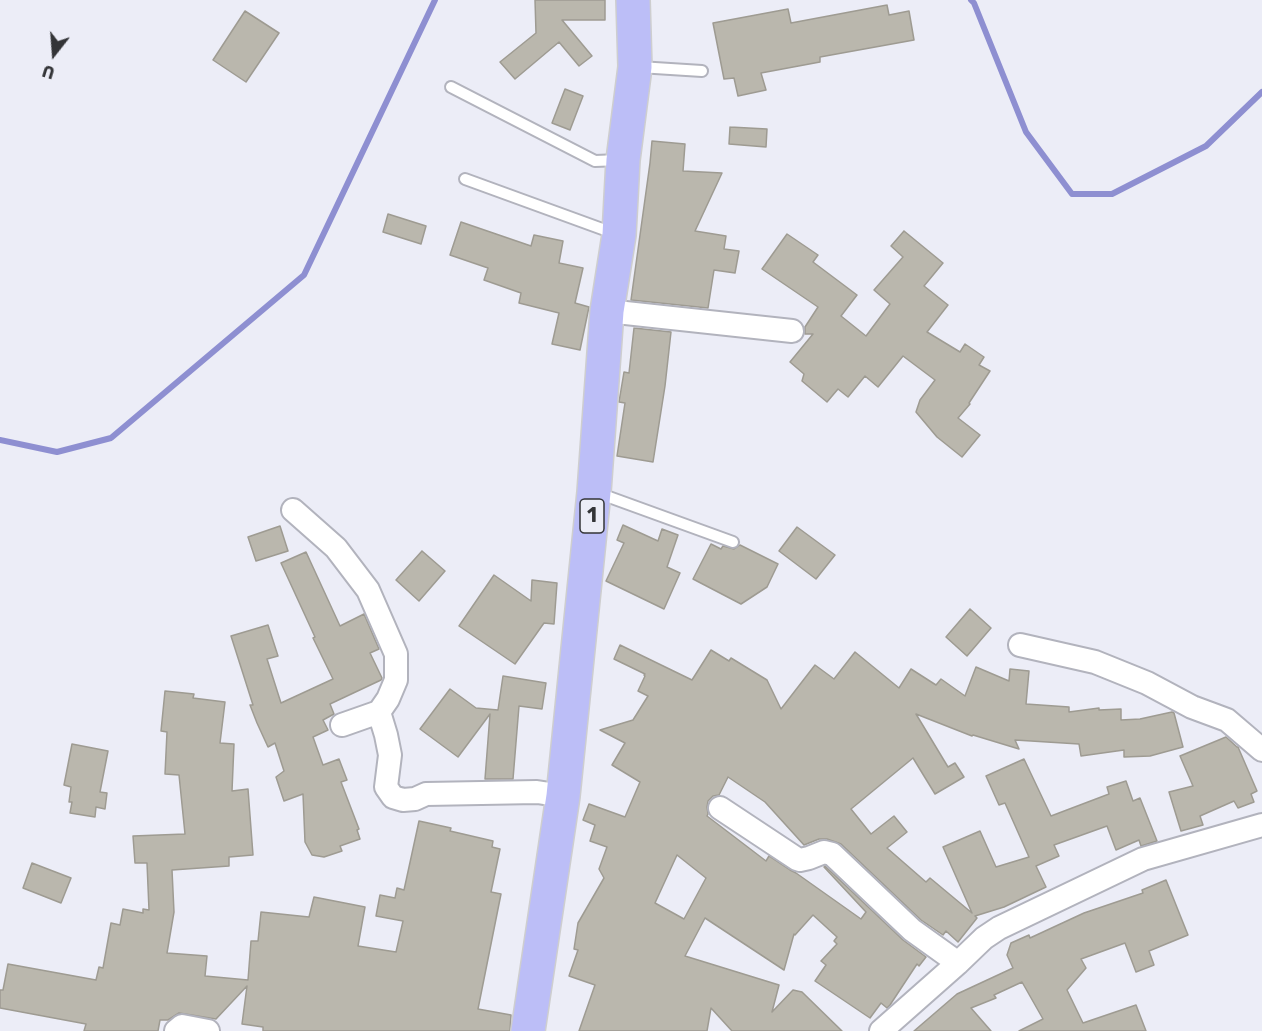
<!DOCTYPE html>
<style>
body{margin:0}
#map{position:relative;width:1262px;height:1031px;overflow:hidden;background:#ecedf7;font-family:Rubik,sans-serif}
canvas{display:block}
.north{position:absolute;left:24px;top:24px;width:60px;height:60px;-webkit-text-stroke:4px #ecedf7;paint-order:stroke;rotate:197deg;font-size:16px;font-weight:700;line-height:24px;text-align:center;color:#333437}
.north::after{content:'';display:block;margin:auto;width:21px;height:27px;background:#333437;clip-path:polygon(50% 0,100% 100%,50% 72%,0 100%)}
</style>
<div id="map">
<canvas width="1262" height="1031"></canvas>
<div class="north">U</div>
</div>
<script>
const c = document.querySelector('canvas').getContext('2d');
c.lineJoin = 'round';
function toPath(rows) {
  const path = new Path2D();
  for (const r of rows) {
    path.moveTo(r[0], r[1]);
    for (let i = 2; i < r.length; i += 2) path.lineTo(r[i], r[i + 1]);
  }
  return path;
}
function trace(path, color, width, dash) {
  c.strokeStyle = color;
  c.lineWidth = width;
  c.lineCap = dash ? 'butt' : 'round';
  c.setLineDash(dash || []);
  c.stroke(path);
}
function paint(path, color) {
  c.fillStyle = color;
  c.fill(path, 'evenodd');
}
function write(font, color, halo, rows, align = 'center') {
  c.font = font + ' Rubik,sans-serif';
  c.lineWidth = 5;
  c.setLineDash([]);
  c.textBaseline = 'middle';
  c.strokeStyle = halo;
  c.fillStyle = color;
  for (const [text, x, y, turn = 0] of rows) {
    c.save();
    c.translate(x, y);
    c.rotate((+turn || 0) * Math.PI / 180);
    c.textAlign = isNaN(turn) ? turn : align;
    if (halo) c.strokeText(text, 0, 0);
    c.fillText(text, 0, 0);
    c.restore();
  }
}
const stream = toPath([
 [971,0,974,3,1026,132,1072,194,1112,194,1206,146,1262,92],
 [0,440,57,452,111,438,304,275,435,0]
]);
const building = toPath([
 [535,0,605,0,605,20,562,20,592,56,579,66,559,42,515,79,500,62,536,33,535,0],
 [887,5,889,15,909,11,914,40,820,57,820,62,761,73,766,90,738,96,734,78,724,79,713,23,788,9,791,23,887,5],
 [245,11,279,33,246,82,213,60,245,11],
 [565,89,583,96,570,130,552,123,565,89],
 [730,127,767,129,766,147,729,144,730,127],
 [652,141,685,144,683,171,722,173,695,231,726,236,724,249,739,251,735,273,714,270,708,308,631,300,650,163,652,141],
 [388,214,426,226,421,244,383,232,388,214],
 [461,222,531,246,534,235,563,241,559,263,583,268,575,303,589,307,580,350,552,344,559,313,519,303,521,293,484,280,488,268,450,255,461,222],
 [904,231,943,263,924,286,948,305,927,332,960,352,965,344,984,357,979,365,990,371,969,403,970,404,958,418,980,435,962,457,937,437,916,412,920,400,935,380,903,356,878,387,865,376,848,397,838,389,827,402,802,381,804,374,790,362,813,334,805,334,805,327,818,307,762,269,787,234,818,255,813,262,857,295,841,316,866,336,890,304,874,290,903,257,891,246,904,231],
 [634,328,671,332,665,386,653,462,617,456,625,403,619,402,624,372,629,373,634,328],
 [623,525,658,541,662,529,678,535,667,567,680,573,664,609,606,581,624,543,617,540,623,525],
 [280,526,288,551,256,561,248,537,280,526],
 [797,527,835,555,816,579,779,551,797,527],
 [711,544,721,549,723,546,734,549,740,545,778,564,767,587,741,604,693,579,711,544],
 [422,551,445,571,419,601,396,580,422,551],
 [306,552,340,626,364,614,379,649,370,653,382,678,381,680,330,704,334,714,323,720,328,730,313,737,323,765,339,759,347,780,341,782,359,829,357,830,360,839,340,846,342,851,324,857,312,855,305,842,303,794,284,801,276,777,284,771,275,743,268,747,257,723,250,705,253,705,231,636,268,625,278,656,267,659,281,703,333,679,313,638,315,637,281,563,306,552],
 [494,575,531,601,532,580,557,583,554,624,544,623,515,664,459,626,494,575],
 [970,609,991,628,967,656,946,637,970,609],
 [620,645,692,680,711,650,729,661,731,658,767,680,781,709,815,665,834,679,855,652,899,688,911,669,936,685,941,679,965,696,976,667,1009,681,1010,669,1029,671,1026,704,1069,707,1069,712,1099,708,1099,710,1121,709,1121,720,1140,719,1172,712,1174,713,1183,747,1150,756,1124,757,1124,750,1081,756,1079,744,1015,740,1019,749,973,735,972,736,916,714,948,767,955,763,964,777,935,794,913,758,851,809,871,834,894,816,907,832,887,848,926,882,930,878,972,913,943,847,980,831,996,867,1029,857,1005,803,999,805,986,776,1024,759,1051,816,1109,794,1107,787,1126,781,1133,801,1140,798,1157,841,1141,846,1139,840,1116,850,1107,826,1054,845,1059,856,1036,866,1046,887,1004,907,975,916,977,918,958,942,946,931,943,935,921,920,841,844,827,839,819,839,804,845,765,802,728,777,719,795,713,796,708,801,707,807,708,814,707,816,766,861,769,856,790,870,796,873,861,919,866,912,824,867,825,866,903,940,926,957,919,966,917,964,890,1005,887,1008,881,1003,870,1018,815,981,826,965,821,961,837,944,834,941,837,937,813,915,795,935,794,934,784,970,705,918,685,956,779,985,772,1012,793,990,802,992,842,1031,732,1031,711,1008,707,1031,579,1031,595,985,569,976,578,950,574,949,578,923,604,878,599,869,607,847,590,841,595,825,583,820,589,804,625,817,640,782,612,765,625,743,600,730,633,720,648,696,638,691,645,676,644,675,645,674,614,659,620,645],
 [677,855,706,878,684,919,655,903,677,855],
 [503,676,546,683,542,709,519,706,513,779,485,779,490,714,458,757,420,729,450,689,476,708,498,710,503,676],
 [165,691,194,694,193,698,225,702,220,743,234,744,232,791,248,789,253,855,229,857,229,866,172,870,174,912,167,953,207,956,205,976,248,980,251,941,258,941,261,912,309,917,314,897,365,907,358,946,396,952,403,921,376,916,380,895,395,898,397,888,404,890,419,821,451,828,450,831,493,841,492,847,500,849,491,892,501,894,478,1009,511,1015,510,1031,263,1031,263,1027,242,1024,247,986,216,1019,179,1013,168,1020,160,1020,158,1031,84,1031,86,1024,0,1008,0,990,3,990,8,964,96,980,99,967,103,968,111,923,120,925,123,909,143,913,143,909,149,910,147,863,135,863,133,836,185,834,179,775,165,774,167,732,161,731,165,691],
 [1226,737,1237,747,1238,747,1257,791,1251,794,1254,802,1238,808,1234,801,1200,816,1203,825,1181,831,1169,792,1193,786,1180,756,1226,737],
 [72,744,108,751,100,792,107,793,105,809,96,807,95,817,70,813,72,802,69,802,71,787,64,785,72,744],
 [32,863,71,878,61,903,23,888,32,863],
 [1166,880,1188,935,1149,951,1154,965,1136,972,1125,943,1081,959,1086,968,1067,990,1083,1023,1136,1005,1146,1031,1019,1031,1043,1019,1022,982,994,995,996,998,971,1008,991,1031,914,1031,957,994,1013,968,1007,955,1011,943,1029,935,1030,938,1084,913,1143,893,1142,890,1166,880]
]);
const lane = toPath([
 [639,67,702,71],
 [451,87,595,161,620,160],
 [465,179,616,234],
 [598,493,733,542]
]);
const street = toPath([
 [607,311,792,331],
 [293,510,336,548,368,590,396,654,396,680,388,699,379,712],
 [1020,645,1095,662,1147,683,1192,707,1227,720,1262,750],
 [342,725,379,712,386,735,390,755,386,787,393,797,403,800,415,799,426,794,537,792,563,796],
 [720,808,797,859,800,860,809,858,824,852,832,854,912,930,958,963],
 [176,1031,182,1026,208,1031],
 [881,1031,958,963,984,938,999,928,1143,859,1262,825]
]);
const highway = toPath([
 [528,1031,563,796,594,492,607,311,619,235,623,160,635,67,633,0]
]);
const shields = [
 [592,516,24]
];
const shieldNames = [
 ["1",592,516]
];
trace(stream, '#8e8fd1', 6);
paint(building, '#bab7ad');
trace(building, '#9e9b92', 1.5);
trace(lane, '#b2b3bd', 14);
trace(street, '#b2b3bd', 26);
trace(highway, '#cececf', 36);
trace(lane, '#fff', 10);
trace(street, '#fff', 22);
trace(highway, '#bcbef7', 33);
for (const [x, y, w] of shields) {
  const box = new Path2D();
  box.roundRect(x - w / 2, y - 17, w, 34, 4.5);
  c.fillStyle = '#ecedf7';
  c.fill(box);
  trace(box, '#333437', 1.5);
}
write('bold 20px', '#333437', null, shieldNames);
</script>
